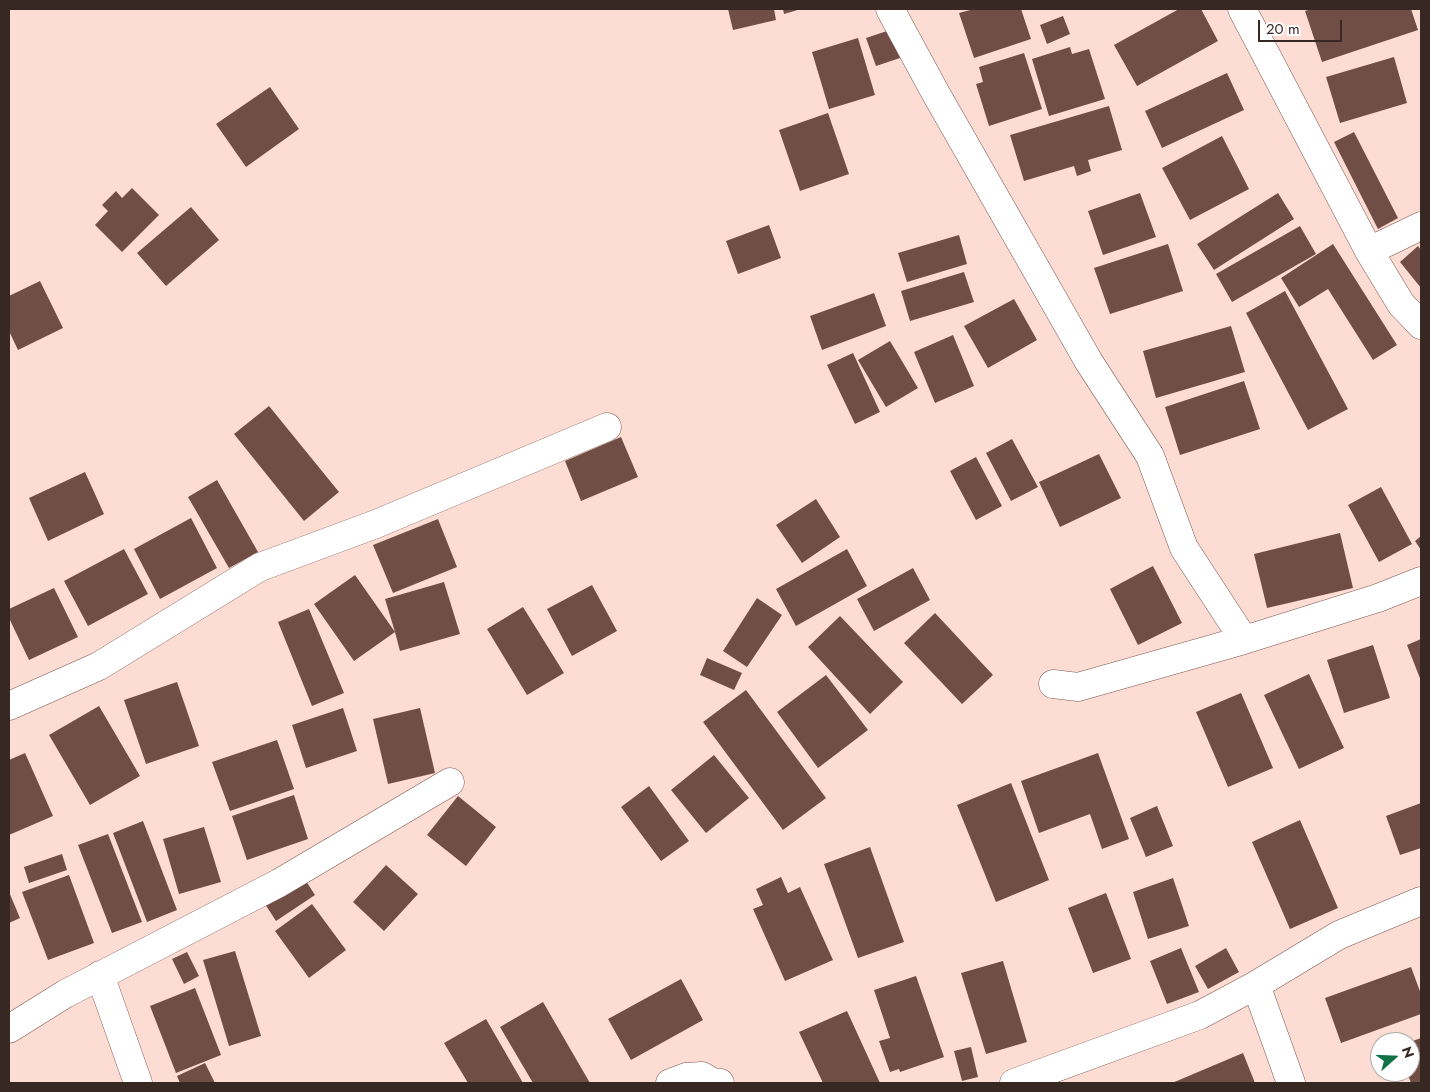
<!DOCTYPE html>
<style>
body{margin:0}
#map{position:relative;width:1430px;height:1092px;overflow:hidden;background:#fddcd4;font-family:Jost,sans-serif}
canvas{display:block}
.frame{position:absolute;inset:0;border:10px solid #372824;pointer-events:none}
.north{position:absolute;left:1370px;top:1032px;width:50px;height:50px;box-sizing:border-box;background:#fff;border:1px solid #afa9a7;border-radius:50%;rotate:70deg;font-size:14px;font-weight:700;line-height:20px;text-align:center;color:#372824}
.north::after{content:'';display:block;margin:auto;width:18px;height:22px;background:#107249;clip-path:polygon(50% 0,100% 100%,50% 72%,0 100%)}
.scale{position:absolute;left:1258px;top:20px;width:84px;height:22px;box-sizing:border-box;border:2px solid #372824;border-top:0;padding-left:6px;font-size:15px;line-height:18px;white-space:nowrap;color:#372824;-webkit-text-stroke:4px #fff;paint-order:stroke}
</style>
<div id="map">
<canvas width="1430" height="1092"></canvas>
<div class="frame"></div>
<div class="north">N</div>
<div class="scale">20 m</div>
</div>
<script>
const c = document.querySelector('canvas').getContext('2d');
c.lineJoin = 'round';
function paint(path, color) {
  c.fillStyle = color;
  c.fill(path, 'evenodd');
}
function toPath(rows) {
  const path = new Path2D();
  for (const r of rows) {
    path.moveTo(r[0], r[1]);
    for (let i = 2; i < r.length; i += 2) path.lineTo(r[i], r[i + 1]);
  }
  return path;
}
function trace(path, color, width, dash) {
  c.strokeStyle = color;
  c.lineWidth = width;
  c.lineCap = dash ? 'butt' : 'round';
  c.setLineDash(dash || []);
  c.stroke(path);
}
const building = toPath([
 [728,9,774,9,776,20,733,30],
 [783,9,801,9,784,14],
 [974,9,1021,9,1031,39,974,58,959,13],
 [1179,9,1201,9,1218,41,1137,86,1114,45],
 [1312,9,1411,9,1418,30,1322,62,1305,11],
 [1063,16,1070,34,1047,44,1040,25],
 [890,30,900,58,876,66,866,38],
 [858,38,875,95,829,109,812,52],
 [1070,47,1072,54,1089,49,1105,99,1049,116,1032,59],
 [1024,53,1042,109,989,126,976,84,983,82,979,67],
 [1394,57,1407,103,1340,123,1326,77],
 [1227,73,1244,110,1162,148,1145,111],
 [270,87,299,129,246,167,216,124],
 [1109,106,1122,150,1088,160,1091,171,1077,176,1074,166,1024,181,1010,135],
 [828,113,849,174,800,191,779,130],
 [1354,132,1398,218,1378,229,1334,142],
 [1222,136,1249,189,1190,220,1162,168],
 [132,188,159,215,122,252,95,225,108,211,102,205,116,191,122,198],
 [1140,193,1156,237,1103,255,1088,211],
 [1278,193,1294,219,1214,270,1197,244],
 [191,207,219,240,166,286,137,253],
 [769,225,781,258,738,274,726,241],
 [1300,226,1316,254,1232,302,1216,274],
 [959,235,967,264,907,282,898,253],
 [1168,244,1183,291,1110,314,1094,268],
 [1333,244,1397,345,1373,360,1328,289,1299,307,1281,278],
 [1418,246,1421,250,1421,288,1400,262],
 [964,272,974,302,910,321,901,291],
 [40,281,63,328,18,350,9,331,9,296],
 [1285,291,1348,409,1308,430,1246,313],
 [874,293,886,326,822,350,810,316],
 [1014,299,1037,340,988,368,964,326],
 [1231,326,1245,372,1156,398,1143,351],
 [953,335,974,386,935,403,914,352],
 [890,341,918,388,886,407,858,360],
 [853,353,880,412,855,424,827,365],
 [1244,381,1260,429,1180,455,1165,407],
 [269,406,339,492,304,521,234,434],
 [621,437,638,477,581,501,565,461],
 [1012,439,1038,487,1011,501,986,453],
 [1099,454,1121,498,1060,527,1039,482],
 [976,457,1002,506,976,520,950,471],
 [85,472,104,514,48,541,29,498],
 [217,480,258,552,229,568,188,497],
 [1381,487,1412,544,1379,562,1348,505],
 [816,499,840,537,802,563,776,525],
 [191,518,217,568,160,599,134,549],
 [438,519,457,567,393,593,373,545],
 [1340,533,1353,588,1267,608,1254,554],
 [1421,536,1421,550,1415,541],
 [124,549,148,594,88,626,64,581],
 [847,549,867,586,796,626,776,589],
 [1153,566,1182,623,1138,645,1110,589],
 [913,568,930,600,874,631,857,599],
 [355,575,395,632,385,599,444,582,460,634,400,651,395,632,354,661,314,604],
 [592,585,617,631,572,656,547,609],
 [54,588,78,637,29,660,9,618,9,609],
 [757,598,782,615,747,667,723,651],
 [523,607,564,673,527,695,487,629],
 [309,609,344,693,312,706,278,622],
 [935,613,993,675,962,704,904,643],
 [840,616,903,682,870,714,808,647],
 [1421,639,1421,681,1407,645],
 [1373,645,1390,698,1344,713,1327,660],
 [707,658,742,673,734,690,700,675],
 [1309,674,1344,748,1299,769,1264,695],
 [826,675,868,730,818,768,777,712],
 [177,682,199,746,146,764,124,700],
 [746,690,826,798,783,830,703,722],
 [1241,693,1273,768,1228,787,1196,712],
 [99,706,140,776,90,805,49,735],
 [343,708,357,751,306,768,292,725],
 [420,708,435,773,388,784,373,719],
 [277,740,294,789,230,811,212,762],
 [25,753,53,816,9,835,9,760],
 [1098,753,1129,839,1102,849,1090,814,1039,833,1021,781],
 [714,755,749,798,706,833,671,790],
 [1011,783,1049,880,996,902,957,805],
 [649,786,689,841,661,861,621,807],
 [294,795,308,839,247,860,232,816],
 [458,796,496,827,466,866,427,835],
 [1421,803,1421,848,1400,855,1386,816],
 [1157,806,1173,846,1146,857,1130,818],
 [1300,820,1338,908,1290,929,1252,842],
 [143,821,177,910,147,922,113,833],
 [204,827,221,882,179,894,163,839],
 [108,834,142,922,112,933,78,845],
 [870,847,904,942,858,958,824,864],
 [62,854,67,870,29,883,24,867],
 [386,865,418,894,384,931,353,902],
 [69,875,94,943,48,960,22,892],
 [781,877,788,893,800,887,833,960,785,981,753,909,763,905,756,889],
 [304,878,315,895,276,921,265,904],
 [1173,878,1189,926,1148,939,1133,892],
 [9,892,20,918,9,923],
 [1106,893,1131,959,1093,973,1068,908],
 [312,904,346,950,309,978,275,931],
 [1181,948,1199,992,1167,1004,1150,961],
 [1226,948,1239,972,1208,989,1195,966],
 [235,951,261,1036,229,1046,203,960],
 [187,952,199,976,184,984,172,959],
 [1003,961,1027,1042,986,1054,961,973],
 [1411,967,1421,994,1421,1014,1341,1043,1325,998],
 [916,976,944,1057,900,1072,899,1069,890,1072,879,1041,890,1038,874,990],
 [681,979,703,1020,631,1060,608,1019],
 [195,988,221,1055,176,1073,150,1006],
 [543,1002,590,1083,533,1083,500,1027],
 [847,1011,880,1083,823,1083,799,1032],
 [486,1019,523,1083,468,1083,444,1043],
 [1421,1038,1421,1083,1411,1083,1407,1072,1410,1072,1410,1042],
 [971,1047,978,1077,962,1081,954,1051],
 [1243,1053,1255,1083,1172,1083],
 [205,1063,215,1083,180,1083,177,1076]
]);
const minor = toPath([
 [890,9,935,92,1089,362,1150,456,1184,548,1244,640],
 [1242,9,1369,251,1401,304,1421,325],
 [1369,251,1421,226],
 [1053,684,1078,687,1244,640,1378,598,1421,581],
 [9,706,99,666,260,567,376,524,607,427],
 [100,975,138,1083],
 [1256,985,1291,1083],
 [9,1029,65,994,279,883,450,782],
 [670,1083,686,1077,702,1076,712,1082,720,1083],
 [1014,1083,1200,1015,1256,985,1339,935,1421,901]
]);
paint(building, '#704e46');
trace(minor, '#7b584f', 29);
trace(minor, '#fff', 28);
</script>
